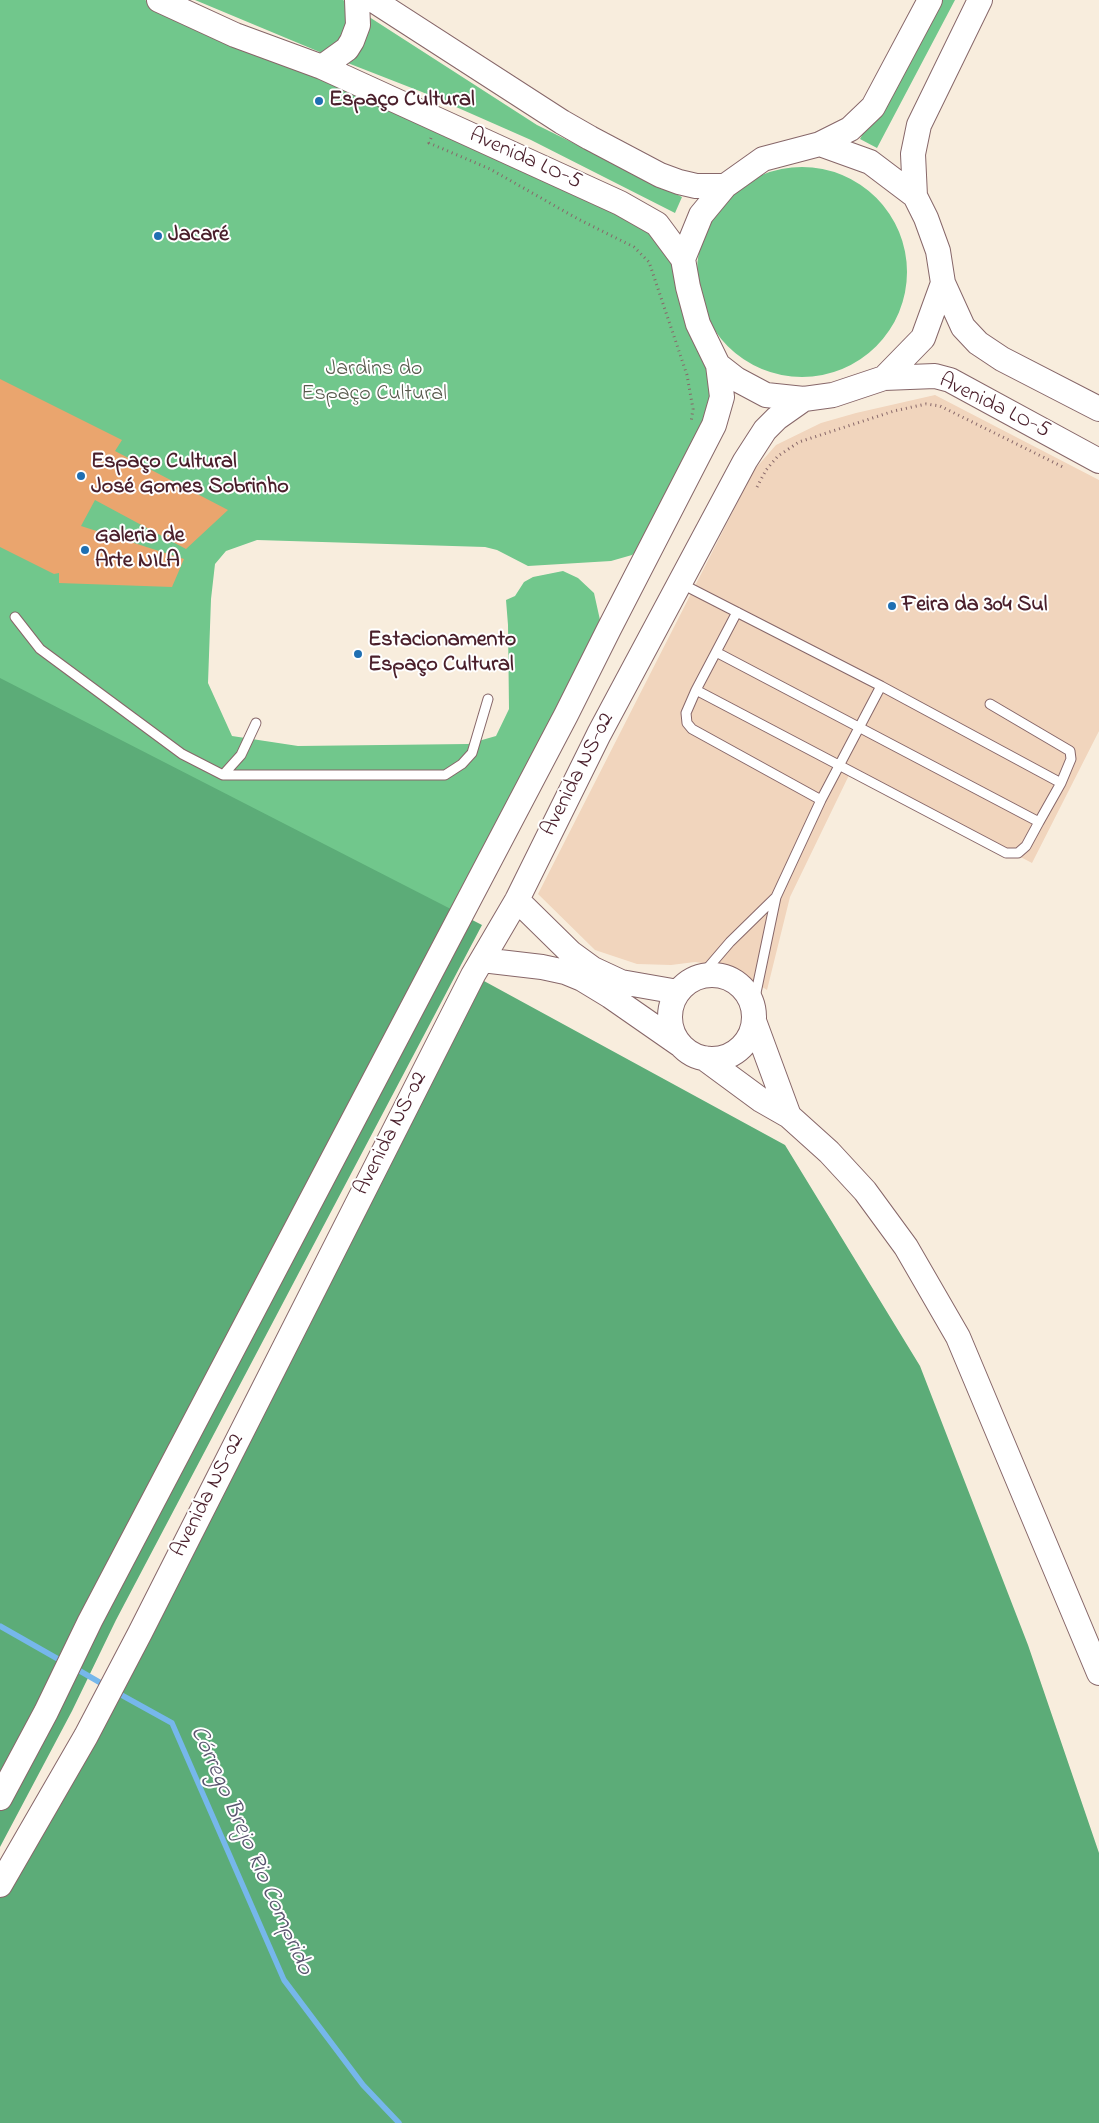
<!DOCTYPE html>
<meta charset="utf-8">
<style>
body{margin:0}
canvas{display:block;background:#f8eddd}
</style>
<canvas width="1099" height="2123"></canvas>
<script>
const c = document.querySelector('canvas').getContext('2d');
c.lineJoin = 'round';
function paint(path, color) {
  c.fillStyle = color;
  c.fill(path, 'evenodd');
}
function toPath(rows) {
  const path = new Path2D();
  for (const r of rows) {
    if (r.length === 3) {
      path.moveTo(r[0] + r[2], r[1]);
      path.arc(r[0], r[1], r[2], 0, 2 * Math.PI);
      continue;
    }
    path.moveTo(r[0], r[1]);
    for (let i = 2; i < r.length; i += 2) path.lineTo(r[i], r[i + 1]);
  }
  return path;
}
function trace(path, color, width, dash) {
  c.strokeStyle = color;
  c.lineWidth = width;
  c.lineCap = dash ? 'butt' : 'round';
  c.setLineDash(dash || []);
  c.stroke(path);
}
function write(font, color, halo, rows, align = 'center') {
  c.font = font + ' "Indie Flower",sans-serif';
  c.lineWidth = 4;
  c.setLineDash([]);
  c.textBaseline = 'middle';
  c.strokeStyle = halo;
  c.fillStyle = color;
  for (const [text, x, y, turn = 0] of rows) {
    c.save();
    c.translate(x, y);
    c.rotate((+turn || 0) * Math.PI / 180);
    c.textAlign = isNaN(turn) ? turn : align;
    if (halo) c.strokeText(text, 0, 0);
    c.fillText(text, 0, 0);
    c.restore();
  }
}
const built = toPath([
 [935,395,1099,480,1099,731,1032,863,852,769,790,897,767,990,732,967,695,962,671,965,637,964,595,950,538,894,754,470,776,445,821,423,856,413]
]);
const green = toPath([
 [0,0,145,0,654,227,678,262,717,395,653,536,632,555,611,561,528,566,497,550,485,547,257,540,226,551,215,564,211,599,208,683,232,736,298,746,468,744,496,736,509,709,508,625,506,600,515,596,524,582,533,577,563,571,578,578,594,593,602,629,449,923,0,692],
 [195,0,343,0,349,4,344,33,336,44,322,53],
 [936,0,955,0,877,148,860,139],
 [363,13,537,125,682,197,675,213,531,140,422,92,340,60],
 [802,272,105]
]);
const forest = toPath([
 [0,678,482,925,116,1620,72,1711,0,1847],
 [473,975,785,1145,920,1366,1028,1645,1099,1853,1099,2123,0,2123,0,1885]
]);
const stream = toPath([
 [0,1626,65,1663],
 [73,1667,106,1686],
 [116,1692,172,1723,284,1980,363,2085,399,2123]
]);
const building = toPath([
 [0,379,122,440,115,451,228,510,186,549,95,500,81,526,184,559,172,587,59,583,59,573,54,574,0,547]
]);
const path = toPath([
 [431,138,429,143,490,169,578,219,634,247,649,262,687,375,693,409,691,422],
 [757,487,766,470,778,456,799,442,894,411,926,404,940,406,1063,467]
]);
const lane = toPath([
 [680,583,881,686,821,800,776,897,753,1007],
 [15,617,40,649,182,754,223,775,445,775,462,764,472,753,488,699],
 [716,652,737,612],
 [881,686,1061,783,1039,822,716,652,696,690,1006,853,1018,853,1026,846,1039,822],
 [696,690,686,713,687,723,692,729,821,800],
 [990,704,1070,751,1071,759,1061,783],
 [223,775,241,755,256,723],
 [700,977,730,942,776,897]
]);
const secondary = toPath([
 [159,0,235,35,322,67,620,203,657,224,683,259],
 [373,0,562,122,590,138,660,175,679,182,696,186,725,186],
 [322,67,347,49,352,41,358,25,357,0],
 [820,144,870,162,915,196,926,218,938,251,943,283,923,338,884,378,833,395,804,399,766,395,736,379,718,365,698,324,688,287,683,259,701,215,725,186,763,159,820,144],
 [820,144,850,129,873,107,930,0],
 [915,196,913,154,919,125,980,0],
 [943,283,963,327,978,343,1002,359,1099,409],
 [884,378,935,376,950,380,1099,461],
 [517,900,571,953,593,969,621,982,678,992],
 [482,960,542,967,565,972,582,979,610,996,679,1044],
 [712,1017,42],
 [754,1021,789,1116],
 [704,1058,761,1100,789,1116,829,1152,865,1191,906,1247,958,1337,1099,1673],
 [0,1798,46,1712,90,1621,566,715,609,629,714,425,722,397,718,365],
 [0,1885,86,1736,140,1633,473,975,517,900,599,734,745,461,765,430,777,418,804,399]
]);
const markers = [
 [319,101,5,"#1f6fb2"],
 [158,236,5,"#1f6fb2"],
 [81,476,5,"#1f6fb2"],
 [85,550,5,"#1f6fb2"],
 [892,606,5,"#1f6fb2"],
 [358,654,5,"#1f6fb2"]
];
const poiNames = [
 ["Espaço Cultural",329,101],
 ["Jacaré",168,236],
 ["Espaço Cultural",91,463],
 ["José Gomes Sobrinho",91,488],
 ["Galeria de",95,537],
 ["Arte NILA",95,562],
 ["Feira da 304 Sul",902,606],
 ["Estacionamento",368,641],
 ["Espaço Cultural",368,666]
];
const streetNames = [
 ["Avenida LO-5",525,160,24],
 ["Avenida LO-5",994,407,26],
 ["Avenida NS-02",579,775,-63],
 ["Avenida NS-02",392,1134,-63],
 ["Avenida NS-02",209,1496,-63]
];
const parkNames = [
 ["Jardins do",374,370],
 ["Espaço Cultural",374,395]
];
const waterNames = [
 ["Córrego Brejo Rio Comprido",250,1851,66]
];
paint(built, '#f1d5bd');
paint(green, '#71c78c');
paint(forest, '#5cac78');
trace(stream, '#76b7eb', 5.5);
paint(building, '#eaa56e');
trace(lane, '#876769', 11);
trace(secondary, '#876769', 26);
trace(path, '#876769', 3, [1, 4]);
trace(lane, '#fff', 9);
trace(secondary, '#fff', 24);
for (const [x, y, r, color] of markers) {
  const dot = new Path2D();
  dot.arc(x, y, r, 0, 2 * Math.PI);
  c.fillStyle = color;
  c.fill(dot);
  trace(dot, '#fff', 2);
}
write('bold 22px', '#4a1f2b', '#fff', poiNames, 'left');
write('22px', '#4a1f2b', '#fff', streetNames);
write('22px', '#585a4d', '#fff', parkNames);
write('italic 24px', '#59546e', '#fff', waterNames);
</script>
